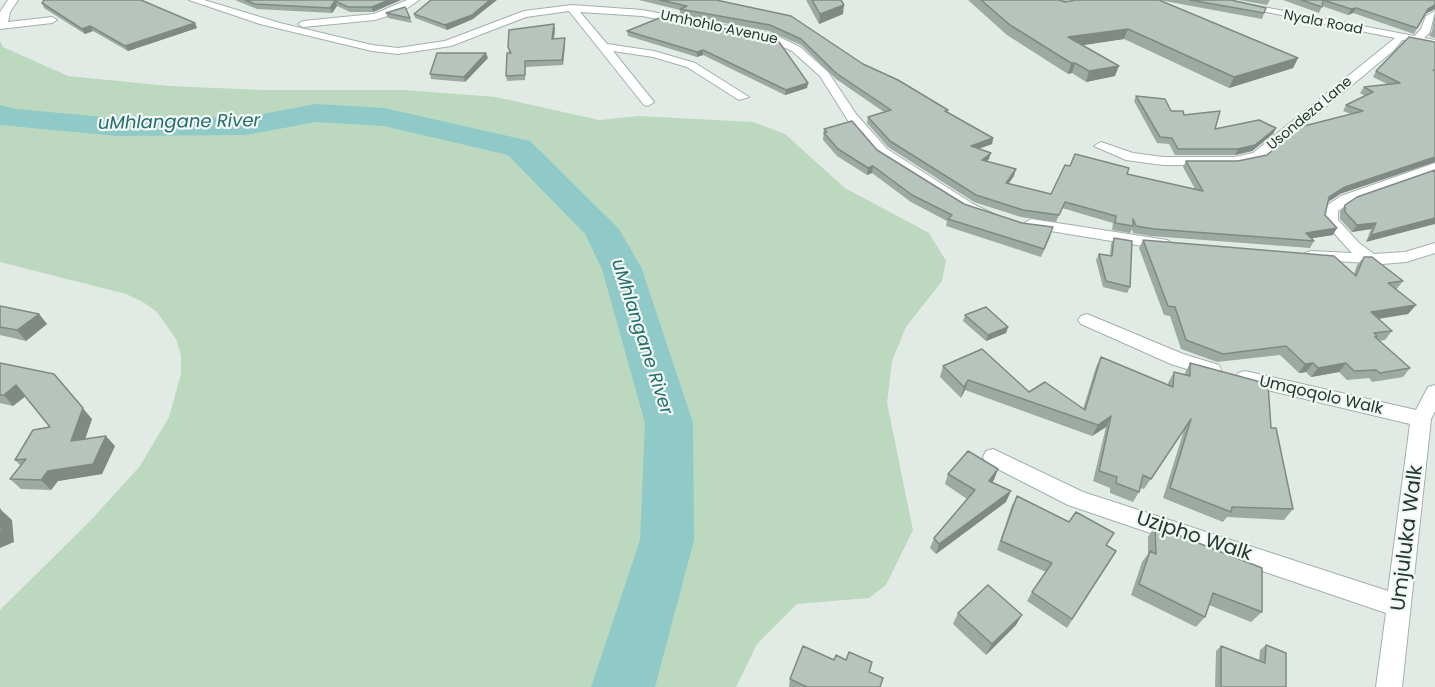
<!DOCTYPE html>
<style>
body{margin:0}
canvas{display:block;background:#e1eae4}
</style>
<canvas width="1435" height="687"></canvas>
<script>
const c = document.querySelector('canvas').getContext('2d');
c.lineJoin = 'round';
function paint(path, color) {
  c.fillStyle = color;
  c.fill(path, 'evenodd');
}
function toPath(rows) {
  const path = new Path2D();
  for (const r of rows) {
    path.moveTo(r[0], r[1]);
    for (let i = 2; i < r.length; i += 2) path.lineTo(r[i], r[i + 1]);
  }
  return path;
}
function trace(path, color, width, dash) {
  c.strokeStyle = color;
  c.lineWidth = width;
  c.lineCap = dash ? 'butt' : 'round';
  c.setLineDash(dash || []);
  c.stroke(path);
}
function write(font, color, halo, rows, align = 'center') {
  c.font = font + ' Poppins,sans-serif';
  c.lineWidth = 4.5;
  c.setLineDash([]);
  c.textBaseline = 'middle';
  c.strokeStyle = halo;
  c.fillStyle = color;
  for (const [text, x, y, turn = 0] of rows) {
    c.save();
    c.translate(x, y);
    c.rotate((+turn || 0) * Math.PI / 180);
    c.textAlign = isNaN(turn) ? turn : align;
    if (halo) c.strokeText(text, 0, 0);
    c.fillText(text, 0, 0);
    c.restore();
  }
}
const green = toPath([
 [0,41,3,47,68,76,169,86,263,90,405,90,496,97,599,120,639,116,753,122,785,134,845,188,929,233,946,261,942,281,906,327,892,361,887,403,913,530,886,585,869,598,797,604,757,644,736,687,0,687,0,610,91,520,140,466,169,417,181,374,181,355,176,339,157,312,143,302,126,294,0,262]
]);
const river = toPath([
 [316,104,384,108,530,141,619,229,642,269,693,423,694,540,655,687,591,687,640,540,645,423,602,269,585,234,508,155,384,126,316,122,246,135,117,136,0,125,0,105,15,109,117,118,246,117,316,104]
]);
const minor = toPath([
 [8,0,18,0,10,12,8,22,52,17,57,20,52,23,0,29,0,12,8,0],
 [189,0,204,0,280,23,372,45,398,48,445,41,524,11,572,5,642,10,773,34,800,47,828,72,856,114,887,149,973,204,994,214,987,218,963,210,877,155,847,119,820,76,792,51,766,39,642,16,580,12,607,44,654,51,695,63,749,97,739,100,687,67,653,57,613,51,654,102,648,106,644,105,569,11,526,17,451,46,398,54,372,51,260,24,189,0],
 [407,0,419,0,403,11,375,20,303,27,298,24,303,21,374,14,407,0],
 [1435,11,1430,32,1420,42,1412,42,1411,40,1421,29,1426,16,1435,11],
 [1400,34,1405,37,1393,51,1263,159,1235,165,1163,165,1126,160,1094,146,1101,142,1133,153,1163,157,1235,157,1253,153,1400,34],
 [1435,163,1435,172,1351,202,1338,211,1338,220,1359,243,1374,254,1405,252,1435,243,1435,253,1406,262,1382,264,1305,259,1303,256,1305,253,1311,251,1352,253,1322,220,1326,206,1341,196,1435,163],
 [1031,219,1167,240,1175,245,1167,250,1026,227,1023,224,1031,219],
 [1087,314,1183,354,1219,365,1221,370,1219,375,1212,377,1171,364,1081,324,1078,320,1081,316,1087,314],
 [1245,371,1416,410,1428,387,1435,385,1435,411,1431,419,1402,687,1376,687,1386,613,1068,505,986,463,983,457,986,451,993,449,1083,492,1388,591,1410,424,1238,383,1236,378,1238,373,1245,371]
]);
const tertiary = toPath([
 [1207,0,1227,0,1435,40,1435,46,1207,0]
]);
const wall = toPath([
 [235,0,401,0,373,12,350,12,337,6,332,13,257,9],
 [639,0,719,0,718,1,863,64,993,138,992,144,979,149,989,159,987,161,1014,176,1008,184,1051,194,1070,166,1127,174,1195,189,1183,167,1186,161,1238,161,1267,155,1351,114,1343,111,1346,105,1365,96,1360,93,1364,87,1387,84,1373,77,1376,71,1435,42,1340,194,1328,202,1325,215,1333,235,1312,238,1314,241,1310,248,1151,236,1133,233,1132,229,1130,233,1112,230,1113,223,1062,208,1056,222,1021,217,974,202,888,147,867,123,868,117,884,112,836,79,801,45,769,31,680,15,680,10],
 [806,0,841,0,843,14,819,24],
 [968,0,1071,0,1062,1,1065,2,1076,0,1231,0,1266,8,1262,19,1159,0,1298,58,1293,68,1229,88,1124,39,1082,45,1115,76,1086,82,1072,73,1068,74,1007,35],
 [1239,0,1270,0,1267,5],
 [1283,0,1435,0,1435,9,1425,14,1414,34,1353,13,1348,15,1322,6,1319,13],
 [42,3,195,23,197,28,128,51,93,31,85,34,44,8],
 [386,13,410,18,412,23,388,18],
 [1435,13,1435,38,1429,36,1432,31],
 [414,14,473,19,447,30,415,18],
 [662,17,808,83,807,88,785,95,703,55,697,57,628,36,627,31],
 [555,29,554,39,565,38,565,44,563,65,526,67,525,80,507,81,506,76,509,53,508,47],
 [488,58,465,82,431,79,430,74],
 [1136,96,1171,111,1184,115,1215,129,1276,128,1273,134,1252,151,1235,155,1175,155,1169,144,1157,143,1134,101],
 [824,129,877,150,964,204,1051,235,1041,257,946,226,947,221,911,202,872,173,867,175,837,156,823,140],
 [1435,170,1366,242,1371,229,1352,232,1340,219,1340,212,1345,205],
 [1114,238,1130,287,1127,293,1103,287,1096,260,1099,254,1110,255,1111,244],
 [1143,240,1354,274,1357,265,1364,257,1403,281,1396,290,1416,305,1408,314,1378,319,1392,331,1385,340,1379,341,1410,368,1403,377,1372,382,1369,378,1347,380,1339,372,1311,377,1306,372,1299,373,1280,355,1217,362,1181,349,1170,316,1164,315,1139,248],
 [0,306,39,314,47,324,26,341,0,335],
 [965,315,1008,327,1006,333,986,341,963,321],
 [1101,357,1168,385,1168,383,1174,372,1184,375,1190,363,1271,428,1293,509,1284,520,1227,517,1223,522,1163,498,1184,430,1144,489,1140,488,1139,492,1133,502,1110,493,1110,488,1093,481,1106,427,1092,436,965,390,961,398,940,377,943,366,1083,409,1096,367],
 [0,363,92,419,85,439,115,446,102,474,58,481,51,490,21,489,10,479,21,466,15,460,50,427,25,396,13,406,0,403],
 [998,469,992,482,1006,502,936,554,930,548,934,538,967,499,945,484,948,474],
 [1017,496,1116,551,1067,628,1027,601,1032,592,1046,572,997,550,1012,505],
 [1155,526,1262,612,1251,622,1209,605,1205,617,1196,627,1131,595,1142,562,1148,554,1148,537],
 [958,613,1016,625,986,655,953,624],
 [1266,645,1286,687,1215,687,1216,651,1221,646,1259,661,1260,650],
 [834,660,869,672,880,687,789,687,790,679]
]);
const shadedWall = toPath([
 [389,0,401,0,373,12,372,7],
 [490,0,497,0,473,19,447,30,445,25],
 [335,1,337,6,332,13,330,8],
 [844,5,843,14,819,24,820,14],
 [1435,5,1435,9,1425,14,1428,9],
 [1356,8,1353,13,1348,15,1351,9],
 [195,23,197,28,128,51,125,46],
 [554,24,555,29,553,44,552,39],
 [90,26,93,31,85,34,82,29],
 [1128,29,1124,39,1065,48,1068,37],
 [565,38,565,44,563,65,562,60],
 [703,50,703,55,697,57,697,52],
 [486,53,488,58,465,82,464,77],
 [1298,58,1293,68,1229,88,1234,77],
 [1071,63,1075,63,1072,73,1068,74],
 [1119,66,1115,76,1086,82,1089,71],
 [808,83,807,88,785,95,786,90],
 [1276,128,1273,134,1252,151,1235,155,1238,149],
 [993,138,992,144,969,152,971,146],
 [991,153,989,159,980,167,982,160],
 [1435,157,1435,162,1340,194,1325,204,1329,197,1345,187],
 [873,166,872,173,867,175,868,168],
 [1016,169,1014,176,1004,190,1006,183],
 [1435,218,1435,224,1366,242,1371,235],
 [1376,223,1371,229,1352,232,1357,225],
 [1337,228,1333,235,1301,240,1306,233],
 [1416,305,1408,314,1364,321,1371,312],
 [39,314,47,324,26,341,17,330],
 [1008,327,1006,333,986,341,988,335],
 [1313,363,1306,372,1299,373,1305,364],
 [1346,363,1339,372,1311,377,1318,368],
 [54,374,92,419,81,451,71,441],
 [968,380,965,390,961,398,964,387],
 [16,385,26,396,13,406,4,395],
 [1111,416,1106,427,1092,436,1098,425],
 [106,436,115,446,102,474,58,481,51,490,41,480,48,471],
 [998,469,994,480,985,491,989,481],
 [1011,491,1006,502,936,554,939,544],
 [0,509,12,520,14,542,0,548],
 [1022,615,1016,625,986,655,992,644]
]);
const building = toPath([
 [44,0,141,0,195,23,125,46,90,26,82,29,42,3,44,0],
 [245,0,389,0,372,7,348,7,335,1,330,8,255,4,245,0],
 [431,0,490,0,472,15,445,25,414,14,431,0],
 [660,0,716,0,791,16,863,64,898,80,948,110,945,111,993,138,971,146,991,153,982,160,1016,169,1006,183,1051,194,1065,165,1070,166,1075,154,1129,168,1127,174,1203,191,1186,161,1238,161,1267,155,1300,127,1363,111,1346,105,1373,92,1364,87,1400,83,1376,71,1409,37,1435,42,1435,71,1433,70,1435,71,1435,157,1345,187,1329,197,1325,215,1337,228,1306,233,1314,241,1154,229,1136,226,1133,219,1133,226,1115,223,1116,216,1065,202,1059,215,1023,210,976,195,890,141,868,117,891,110,836,73,801,39,770,25,680,9,687,6,660,0],
 [812,0,841,0,844,5,820,14,812,0],
 [981,0,1059,0,1065,2,1076,0,1159,0,1298,58,1234,77,1128,29,1068,37,1119,66,1089,71,1075,63,1071,63,1010,25,981,0],
 [1190,0,1231,0,1266,8,1264,13,1190,0],
 [1301,0,1435,0,1435,5,1428,9,1417,28,1356,8,1351,9,1323,0,1322,7,1301,0],
 [405,7,410,18,386,13,405,7],
 [662,17,766,36,779,42,808,83,786,90,703,50,697,52,627,31,662,17],
 [554,24,552,39,565,38,562,60,525,61,525,75,506,76,507,53,511,53,508,47,509,30,554,24],
 [437,53,486,53,464,77,430,74,437,53],
 [1136,96,1165,99,1171,111,1183,111,1184,115,1220,111,1215,129,1259,120,1276,128,1255,145,1238,149,1178,149,1172,138,1160,137,1136,96],
 [852,121,877,150,964,204,1022,223,1053,227,1044,249,948,219,952,215,912,195,873,166,868,168,838,149,824,133,827,132,824,129,852,121],
 [1435,170,1435,218,1371,235,1376,223,1357,225,1345,212,1345,205,1357,197,1435,170],
 [1114,238,1132,241,1130,287,1106,281,1099,254,1112,256,1114,238],
 [1143,240,1334,256,1356,276,1364,257,1372,257,1403,281,1388,283,1416,305,1371,312,1392,331,1374,333,1377,336,1375,337,1410,368,1380,373,1376,370,1354,371,1346,363,1318,368,1313,363,1305,364,1286,346,1223,354,1186,340,1175,307,1168,306,1143,240],
 [0,306,39,314,17,330,0,327,0,306],
 [986,307,1008,327,988,335,965,315,986,307],
 [982,349,1029,392,1045,382,1085,410,1101,357,1173,387,1174,372,1190,376,1190,363,1268,384,1271,428,1276,428,1293,509,1232,507,1231,512,1170,488,1191,419,1151,479,1143,475,1139,492,1116,483,1117,477,1099,471,1111,416,1098,425,968,380,964,387,943,366,982,349],
 [0,363,54,374,83,408,71,441,106,436,93,464,48,471,41,480,10,479,26,459,15,460,33,430,50,427,16,385,4,395,0,395,0,363],
 [968,451,998,469,989,481,1011,491,939,544,934,538,975,490,948,474,968,451],
 [1017,496,1069,522,1076,512,1114,533,1106,545,1116,551,1072,619,1032,592,1052,563,1001,541,1017,496],
 [0,509,2,532,0,532,0,509],
 [1155,526,1262,568,1262,612,1213,593,1205,617,1139,584,1150,551,1156,554,1155,526],
 [988,585,1022,615,992,644,958,613,988,585],
 [1266,645,1286,653,1286,687,1221,687,1221,646,1265,663,1266,645],
 [803,646,834,660,836,655,846,660,849,652,872,662,869,672,883,678,880,687,807,687,790,679,803,646]
]);
const farStreetnames = [
 ["Nyala Road",1323,23,11],
 ["Umhohlo Avenue",719,28,12],
 ["Usondeza Lane",1310,114,-40]
];
const streetNames = [
 ["Umqoqolo Walk",1321,396,13]
];
const waterNames = [
 ["uMhlangane River",179,123,-1],
 ["uMhlangane River",641,337,72]
];
const nearStreetnames = [
 ["Uzipho Walk",1194,537,18],
 ["Umjuluka Walk",1408,538,-83]
];
paint(green, '#bcd9bf');
paint(river, '#8fc9c8');
trace(minor, '#a4b1aa', 2);
trace(tertiary, '#a4b1aa', 2);
paint(minor, '#fff');
paint(tertiary, '#fff');
paint(wall, '#9da9a3');
paint(shadedWall, '#808984');
paint(building, '#b7c4bd');
trace(building, '#808984', 1.5);
write('14px', '#23382f', '#f1f7f3', farStreetnames);
write('16px', '#23382f', '#f1f7f3', streetNames);
write('italic 18px', '#246d6d', '#f1f7f3', waterNames);
write('20px', '#23382f', '#f1f7f3', nearStreetnames);
</script>
